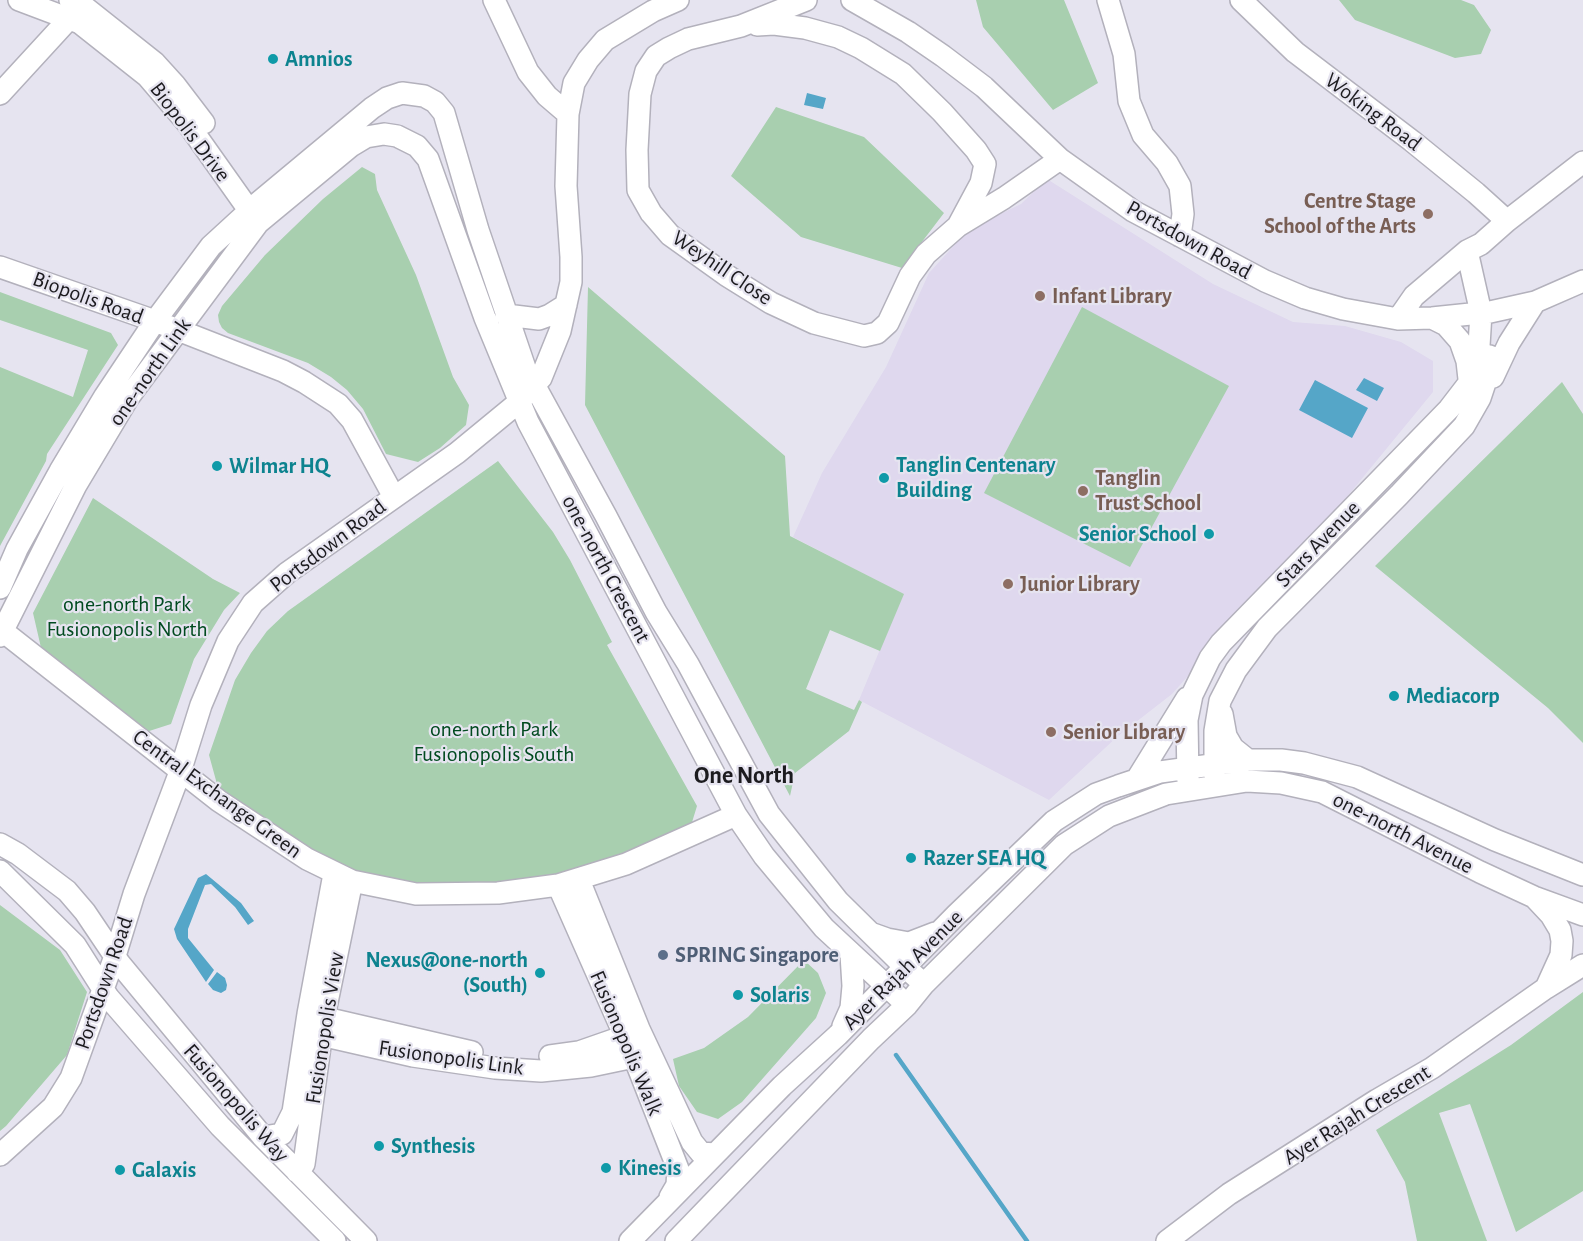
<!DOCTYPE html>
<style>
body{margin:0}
canvas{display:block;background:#e6e4f0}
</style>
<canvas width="1583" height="1241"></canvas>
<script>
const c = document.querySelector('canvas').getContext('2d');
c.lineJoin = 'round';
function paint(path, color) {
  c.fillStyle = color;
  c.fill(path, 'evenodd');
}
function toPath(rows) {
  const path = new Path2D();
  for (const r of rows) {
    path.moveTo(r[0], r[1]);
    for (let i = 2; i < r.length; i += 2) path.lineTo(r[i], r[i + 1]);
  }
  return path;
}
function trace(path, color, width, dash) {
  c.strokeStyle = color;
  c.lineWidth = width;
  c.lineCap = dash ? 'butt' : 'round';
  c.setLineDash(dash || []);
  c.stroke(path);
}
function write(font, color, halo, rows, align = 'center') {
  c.font = font + ' "Alegreya Sans",sans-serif';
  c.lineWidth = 4.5;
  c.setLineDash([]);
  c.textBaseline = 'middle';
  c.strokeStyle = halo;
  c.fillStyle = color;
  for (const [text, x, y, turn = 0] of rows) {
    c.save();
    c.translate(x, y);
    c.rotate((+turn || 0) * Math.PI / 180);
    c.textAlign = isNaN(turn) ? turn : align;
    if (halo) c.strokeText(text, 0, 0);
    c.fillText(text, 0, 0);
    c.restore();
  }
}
const education = toPath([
 [1047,179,1213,284,1293,322,1345,326,1401,342,1433,361,1433,392,1346,498,1172,694,1118,736,1049,800,859,700,903,594,793,537,822,473,886,367,929,273,969,229,1021,204]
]);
const green = toPath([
 [976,0,1064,0,1098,83,1053,110,983,27],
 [1339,0,1461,0,1474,5,1491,30,1481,54,1455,58,1355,20],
 [776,107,864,137,944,213,902,268,801,237,731,176],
 [362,167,375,174,377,190,416,275,453,377,469,405,466,425,440,448,418,462,386,454,363,409,347,390,331,377,308,363,228,333,222,328,219,322,218,315,222,306,265,255,323,199],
 [588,287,785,456,790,536,904,594,880,651,830,630,806,689,854,710,859,700,862,702,849,731,795,773,790,796,585,405],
 [0,292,111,333,118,345,47,454,46,461,0,546,0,367,73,397,88,350,0,320],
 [1082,307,1229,386,1130,567,984,493],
 [1562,382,1583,414,1583,743,1548,708,1375,566],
 [498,461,553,532,570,560,612,642,607,645,697,806,689,832,607,865,502,887,418,888,351,869,294,844,220,795,209,755,235,680,251,653,267,631,288,611],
 [93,498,213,579,240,593,224,610,194,659,171,724,143,733,42,652,33,613],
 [0,905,60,950,87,992,67,1055,6,1126,0,1131],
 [804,960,818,973,826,993,816,1018,742,1102,718,1119,697,1112,679,1086,673,1059,704,1048,748,1017],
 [1583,992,1583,1191,1516,1232,1470,1104,1439,1113,1487,1241,1417,1241,1405,1182,1376,1130,1511,1045]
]);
const water = toPath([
 [807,93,826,98,823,109,804,105],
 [1364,378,1384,388,1377,401,1356,390],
 [1315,380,1368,408,1352,438,1299,410],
 [206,874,241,903,254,921,248,925,235,907,211,884,205,885,188,929,188,938,214,970,206,982,177,939,174,929,198,878],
 [217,972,225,978,227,985,226,990,221,993,213,990,208,984]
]);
const stream = toPath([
 [896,1055,1027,1241]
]);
const minor = toPath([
 [19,0,80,23,147,76,188,124,256,220],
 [70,0,82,5,155,63,175,85,204,123],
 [494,0,528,72,547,96,568,114],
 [806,0,741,26,688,39,669,48,656,56,646,71,640,94,637,150,638,190,651,213,670,235,726,275,771,303,814,323,864,336,877,333,888,323,910,276,926,254,958,226,1004,198,1060,159],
 [852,0,908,32,943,56,984,87,1060,159,1133,211,1265,281,1305,298,1343,309,1398,319,1432,318,1490,312,1535,302,1583,281],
 [1108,0,1124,54,1129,101,1143,135,1167,163,1180,186,1183,214,1180,236],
 [1241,0,1295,52,1412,141,1476,193,1507,221],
 [757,25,774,24,805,28,838,37,861,48,903,74,942,112,976,150,985,164,981,183,959,224],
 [0,94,78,9],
 [0,267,155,321,283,371,304,382,338,404,352,420,394,497],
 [506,315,539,319,550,315,566,305],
 [1432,318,1446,325,1460,341,1467,361,1469,379],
 [1398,319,1414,296,1467,251,1481,244,1507,221,1583,162],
 [1493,377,1509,343,1535,302],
 [0,588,17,549,60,471,105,396,155,321,211,246,259,202,372,108,387,98,402,93,424,96,435,102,444,113,478,230,525,368,606,516,656,612,688,664,769,814,838,901,906,968,924,984],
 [0,629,219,801,307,859,352,881,416,894,498,893,558,885,626,864,736,815],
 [0,636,76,485,128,398,258,223,351,146,366,137,384,134,397,136,417,146,428,159,485,318,528,422,736,815,764,856,824,928,907,1005],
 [1222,714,1226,736,1233,748,1248,760],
 [1215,776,1215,731,1220,701,1236,670,1267,628,1399,495,1464,426,1480,398,1485,383,1490,356],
 [1137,779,1187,698],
 [1188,781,1187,720,1192,695,1210,658,1221,643,1449,409,1469,383,1478,362,1481,313,1467,251],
 [0,844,18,854,67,891,85,912,120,964,263,1137,366,1241],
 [0,871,75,945,108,997,220,1126,335,1241],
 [579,880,639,1029,692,1142,701,1153,715,1154],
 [558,885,634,1057,678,1169,677,1185,670,1197],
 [1536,899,1551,915,1560,930,1562,941,1561,955,1546,988],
 [873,934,887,939,909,943,935,933],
 [308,1014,472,1052],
 [843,1026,851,1008,853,986,851,954],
 [305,1033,321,1035,413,1056,495,1068,541,1071,591,1066,634,1057],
 [550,1056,579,1052,625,1036],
 [263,1137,282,1134,293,1112,308,1014,334,874],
 [0,1155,53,1107,71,1078,115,956,134,894,180,772,201,705,228,641,253,603,287,573,457,453,519,402,541,378,560,331,571,282,571,257,566,186,568,114,574,83,588,60,605,40,653,11,678,0],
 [297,1172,304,1164,324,1017,352,881],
 [630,1241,782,1086,838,1035,956,915,1054,821,1096,794,1118,786,1160,772,1248,760,1281,760,1304,763,1357,777,1495,840,1583,875],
 [676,1241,871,1039,907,1005,924,984,1064,845,1109,816,1166,794,1247,781,1281,783,1322,792,1480,872,1534,897,1583,915],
 [1167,1241,1229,1194,1377,1100,1432,1068,1546,988,1583,965]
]);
const markers = [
 [273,59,6,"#0f9aa8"],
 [1428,214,6,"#8d6e63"],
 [1040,296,6,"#8d6e63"],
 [217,466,6,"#0f9aa8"],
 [884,478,6,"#0f9aa8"],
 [1083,491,6,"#8d6e63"],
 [1209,534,6,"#0f9aa8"],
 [1008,584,6,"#8d6e63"],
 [1394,696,6,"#0f9aa8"],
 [1051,732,6,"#8d6e63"],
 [911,858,6,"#0f9aa8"],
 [663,955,6,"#5c6f8a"],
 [540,973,6,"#0f9aa8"],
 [738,995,6,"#0f9aa8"],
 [379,1146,6,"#0f9aa8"],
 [606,1168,6,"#0f9aa8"],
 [120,1170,6,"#0f9aa8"]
];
const cultureNames = [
 ["Amnios",285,59],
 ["Tanglin Centenary",896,465],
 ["Building",896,490],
 ["Wilmar HQ",229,466],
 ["Senior School",1197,534,"right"],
 ["Mediacorp",1406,696],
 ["Razer SEA HQ",923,858],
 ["Nexus@one-north",528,960,"right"],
 ["(South)",528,985,"right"],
 ["Solaris",750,995],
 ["Synthesis",391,1146],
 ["Kinesis",618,1168],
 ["Galaxis",132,1170]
];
const streetNames = [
 ["Woking Road",1373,112,37],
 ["Biopolis Drive",190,132,53],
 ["Portsdown Road",1189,240,29],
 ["Weyhill Close",722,268,34],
 ["Biopolis Road",88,298,20],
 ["one-north Link",150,372,-55],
 ["Stars Avenue",1318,544,-46],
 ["Portsdown Road",328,546,-37],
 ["one-north Crescent",606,569,62],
 ["Central Exchange Green",217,794,36],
 ["one-north Avenue",1403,833,27],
 ["Ayer Rajah Avenue",903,970,-45],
 ["Portsdown Road",104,983,-71],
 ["Fusionopolis View",325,1028,-81],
 ["Fusionopolis Walk",626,1043,67],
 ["Fusionopolis Link",451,1058,8],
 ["Fusionopolis Way",236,1103,49],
 ["Ayer Rajah Crescent",1357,1115,-32]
];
const educationNames = [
 ["Centre Stage",1416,201,"right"],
 ["School of the Arts",1416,226,"right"],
 ["Infant Library",1052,296],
 ["Tanglin",1095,478],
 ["Trust School",1095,503],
 ["Junior Library",1020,584],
 ["Senior Library",1063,732]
];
const parkNames = [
 ["one-north Park",127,604],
 ["Fusionopolis North",127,629],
 ["one-north Park",494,729],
 ["Fusionopolis South",494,754]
];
const serviceNames = [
 ["SPRING Singapore",675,955]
];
const neighbourhoodNames = [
 ["One North",744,776]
];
paint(education, '#dfd8ee');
paint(green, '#a8cfaf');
paint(water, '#55a6c8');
trace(stream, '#55a6c8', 4.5);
trace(minor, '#b3b1bc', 24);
trace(minor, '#fff', 21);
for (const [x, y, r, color] of markers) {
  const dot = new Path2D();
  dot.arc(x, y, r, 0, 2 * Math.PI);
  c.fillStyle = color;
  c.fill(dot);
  trace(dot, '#e6e4f0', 2);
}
write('bold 22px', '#0d838f', '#e6e4f0', cultureNames, 'left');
write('22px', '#1c1b1f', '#e6e4f0', streetNames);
write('bold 22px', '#785e54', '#e6e4f0', educationNames, 'left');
write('22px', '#004a1f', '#e6e4f0', parkNames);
write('bold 22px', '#4e5e75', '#e6e4f0', serviceNames, 'left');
write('bold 24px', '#1c1b1f', '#e6e4f0', neighbourhoodNames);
</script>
